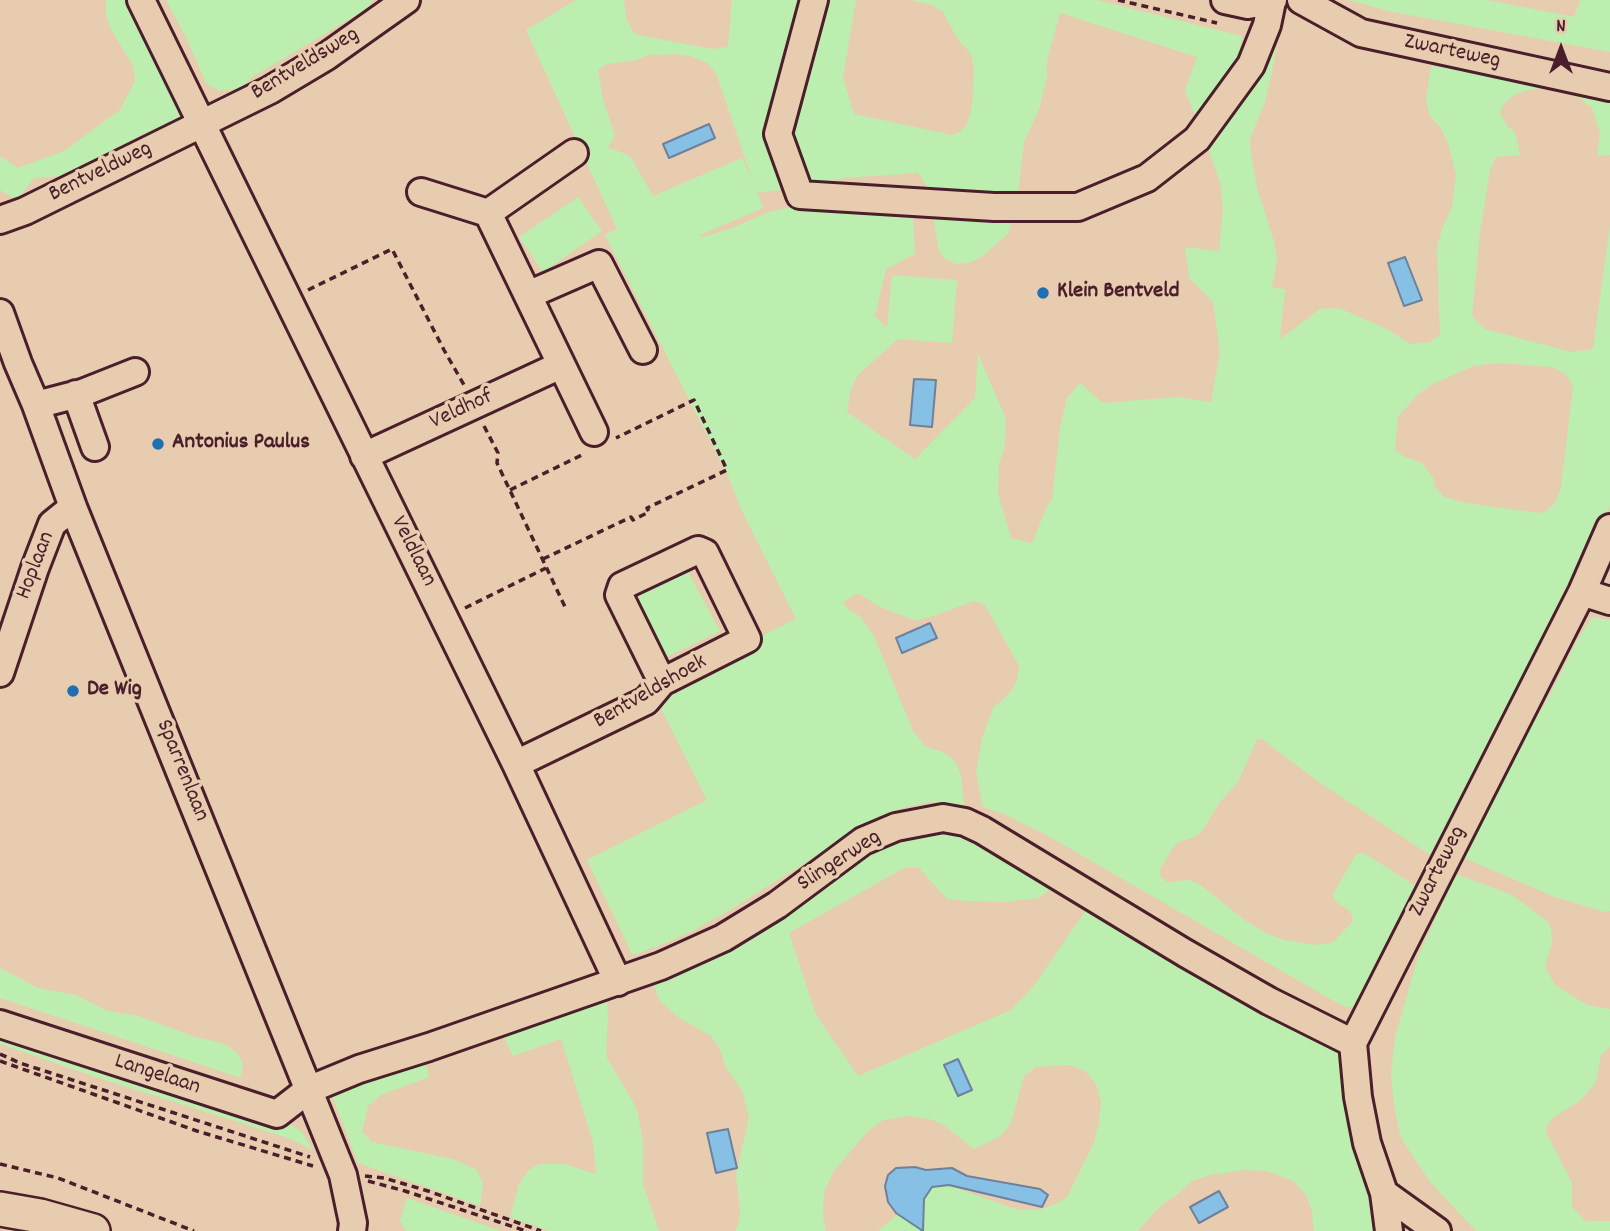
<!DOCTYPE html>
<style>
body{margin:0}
#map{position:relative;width:1610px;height:1231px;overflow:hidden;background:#e7ccaf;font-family:Dekko,sans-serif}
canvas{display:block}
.north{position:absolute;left:1526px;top:14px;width:70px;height:70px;-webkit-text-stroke:5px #e7ccaf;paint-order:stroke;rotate:0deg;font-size:19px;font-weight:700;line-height:28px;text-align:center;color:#4a1f2b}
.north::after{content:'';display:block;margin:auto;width:24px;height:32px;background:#4a1f2b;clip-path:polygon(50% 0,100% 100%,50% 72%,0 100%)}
</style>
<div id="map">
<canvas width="1610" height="1231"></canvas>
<div class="north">N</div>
</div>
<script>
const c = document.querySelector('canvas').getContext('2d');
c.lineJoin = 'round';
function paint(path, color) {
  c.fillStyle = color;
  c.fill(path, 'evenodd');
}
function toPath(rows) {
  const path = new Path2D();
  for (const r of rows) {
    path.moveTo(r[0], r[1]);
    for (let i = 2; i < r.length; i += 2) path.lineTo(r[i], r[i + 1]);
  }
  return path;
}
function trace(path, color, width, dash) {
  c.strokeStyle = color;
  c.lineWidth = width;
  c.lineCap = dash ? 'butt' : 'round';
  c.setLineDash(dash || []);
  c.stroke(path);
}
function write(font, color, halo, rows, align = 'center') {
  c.font = font + ' Dekko,sans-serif';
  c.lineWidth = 7;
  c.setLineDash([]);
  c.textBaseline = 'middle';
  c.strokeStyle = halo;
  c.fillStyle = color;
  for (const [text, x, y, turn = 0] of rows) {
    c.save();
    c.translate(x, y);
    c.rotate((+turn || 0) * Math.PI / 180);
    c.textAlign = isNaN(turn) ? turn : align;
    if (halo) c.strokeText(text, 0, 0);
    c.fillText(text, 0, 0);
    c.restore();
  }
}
const green = toPath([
 [106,0,132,0,183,115,60,176,34,178,17,200,0,190,0,156,18,168,64,151,120,110,135,81,133,66,112,31,106,16],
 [166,0,373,0,368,8,254,76,239,89,219,91,206,83,186,37],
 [576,0,624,0,626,18,632,30,638,35,712,49,728,47,732,0,856,0,843,77,854,114,952,135,961,131,967,124,972,107,974,68,971,54,957,38,943,12,932,5,911,0,1097,0,1242,36,1237,71,1197,120,1185,91,1197,57,1060,13,1047,60,1047,77,1039,109,1024,142,1017,201,1008,234,980,258,968,263,956,264,945,259,939,251,928,188,918,173,844,178,761,193,757,191,763,208,698,236,704,237,737,226,769,212,830,198,905,197,913,219,915,254,886,269,875,316,887,328,892,275,957,280,952,343,898,339,858,375,851,389,847,412,915,459,975,398,978,354,1006,419,1004,450,999,463,998,494,1011,538,1032,543,1048,504,1052,500,1060,428,1067,398,1080,383,1103,403,1178,397,1211,402,1220,352,1213,302,1189,278,1185,247,1219,251,1223,210,1221,186,1207,145,1275,27,1279,30,1272,72,1265,102,1250,139,1251,154,1257,188,1274,241,1277,260,1272,288,1285,289,1280,339,1320,309,1328,308,1341,309,1385,328,1411,344,1430,342,1440,335,1437,248,1442,229,1452,207,1456,174,1448,143,1440,127,1430,116,1426,101,1431,66,1544,80,1590,90,1610,101,1610,155,1607,155,1597,156,1600,133,1592,108,1569,90,1556,86,1524,91,1514,95,1503,105,1500,113,1508,127,1515,132,1520,155,1496,157,1490,170,1480,232,1472,316,1485,329,1571,352,1593,349,1610,225,1610,506,1588,555,1430,855,1320,783,1262,739,1257,739,1238,782,1220,802,1202,831,1195,837,1179,842,1172,849,1160,870,1160,876,1167,882,1189,880,1199,884,1246,921,1268,934,1285,940,1317,945,1333,942,1353,921,1350,911,1335,901,1333,894,1355,856,1359,853,1364,853,1417,887,1364,1008,1346,1007,1337,1003,1050,837,1004,814,983,807,976,773,982,739,993,708,1010,693,1017,681,1019,666,985,605,974,601,928,618,914,620,880,607,858,593,843,602,848,609,861,617,874,636,913,731,926,747,943,752,955,761,961,775,964,805,930,802,906,807,877,818,728,911,691,932,638,954,632,954,587,860,707,800,659,704,680,676,796,619,741,509,728,476,605,235,617,229,526,30],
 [674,54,690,56,707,63,716,73,753,182,742,158,653,196,630,156,608,147,615,136,603,99,598,70,607,64,636,60,649,55],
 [1498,363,1552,367,1566,374,1573,387,1561,488,1555,503,1546,511,1539,513,1466,503,1444,497,1435,487,1433,478,1422,463,1403,456,1395,450,1398,417,1417,395,1431,385,1473,366],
 [1348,0,1487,0,1574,17,1580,0,1610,0,1610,52,1393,12],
 [578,197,602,231,543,272,519,237],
 [686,568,720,631,665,658,633,594],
 [1592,617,1610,620,1610,911,1605,912,1555,897,1464,858,1496,788,1552,691,1578,639],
 [937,822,1070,875,1039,898,1004,902,969,901,947,899,919,868,904,868,789,933,816,1015,858,1076,1011,1010,1033,987,1099,891,1341,1034,1378,1231,1314,1231,1312,1211,1306,1195,1293,1181,1267,1171,1244,1170,1210,1175,1192,1181,1178,1194,1159,1207,1138,1231,878,1231,898,1214,923,1231,924,1199,932,1187,948,1185,1018,1210,1039,1210,1058,1203,1067,1197,1094,1143,1099,1122,1101,1102,1096,1084,1085,1071,1070,1065,1036,1067,1024,1076,1011,1123,1001,1136,974,1149,942,1124,930,1119,908,1116,883,1120,867,1132,834,1171,824,1192,823,1217,826,1231,735,1231,738,1225,740,1211,736,1174,749,1118,742,1091,725,1066,721,1051,711,1036,678,1017,659,1000,649,971,880,837],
 [1456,874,1512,895,1547,921,1551,928,1552,942,1545,967,1555,985,1587,1005,1610,1009,1610,1047,1601,1055,1596,1082,1581,1100,1553,1118,1547,1126,1546,1132,1572,1183,1572,1207,1586,1221,1610,1221,1610,1231,1476,1231,1431,1183,1401,1138,1395,1112,1391,1074,1395,1037,1419,954],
 [0,968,38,988,76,995,108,1011,138,1016,195,1037,223,1043,238,1054,243,1064,241,1078,0,998],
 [606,989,608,1017,606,1056,637,1109,643,1142,643,1184,659,1231,549,1231,510,1217,519,1184,529,1170,539,1164,565,1164,596,1174,593,1142,561,1039,513,1056,500,1029],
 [0,1029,286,1122,302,1132,313,1150,288,1138,99,1078,0,1044],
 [424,1055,429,1077,381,1095,368,1106,362,1132,372,1142,452,1159,476,1169,483,1184,480,1206,358,1163,332,1096,331,1091],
 [407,1198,467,1219,501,1231,406,1231,400,1220]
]);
const water = toPath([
 [709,124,715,138,669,158,663,144,709,124],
 [1405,257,1422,300,1404,306,1388,263,1405,257],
 [914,379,936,380,932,427,910,425,914,379],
 [930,623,937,638,902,653,896,638,930,623],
 [958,1059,972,1090,958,1096,944,1065,958,1059],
 [728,1129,737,1168,716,1173,707,1133,728,1129],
 [915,1167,926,1170,952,1168,967,1176,1040,1189,1048,1195,1042,1207,949,1185,932,1187,924,1199,923,1231,896,1213,888,1202,885,1186,888,1175,896,1168,915,1167],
 [1219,1191,1228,1207,1199,1223,1190,1207,1219,1191]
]);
const path = toPath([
 [1118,0,1217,23],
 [308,290,392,249,444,350,464,385],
 [484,426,498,453,497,463,566,609],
 [510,490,584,454],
 [543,559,631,517,633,520,649,512,647,508,727,470,694,400,616,438],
 [465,608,546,568],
 [0,1054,20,1063,310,1157],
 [0,1061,197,1131,313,1166],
 [0,1164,58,1178,194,1231],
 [365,1176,384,1178,428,1191,541,1231],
 [368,1181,405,1191,526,1231]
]);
const minor = toPath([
 [141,0,516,764,618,982],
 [814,0,778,134,800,195,994,207,1078,207,1147,178,1197,139,1251,65,1267,25,1272,1],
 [1225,0,1248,5,1273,0],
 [1301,0,1361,33,1610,87],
 [574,153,488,213,594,432],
 [421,192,488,213],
 [0,220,25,211,270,90,327,56,406,0],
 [528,295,599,264,643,350],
 [0,313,18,363,36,405,73,507,343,1175,353,1223,352,1231],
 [76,394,95,447],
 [36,405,82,393,135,372],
 [364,456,561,365],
 [1582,592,1610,601],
 [0,673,35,568,52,524,73,507],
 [516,764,646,701,662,682,747,639,705,553,698,550,622,586,619,595,662,682],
 [0,1024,277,1114,308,1090,359,1069,429,1047,661,966,723,938,777,905,863,841,896,827,943,818,965,822,982,830,1185,953,1269,1001,1353,1043],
 [1384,1193,1437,1231],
 [1389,1231,1384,1193,1367,1143,1358,1097,1353,1043,1582,592,1610,528]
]);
const major = toPath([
 [0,1209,40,1216,93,1231]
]);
const markers = [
 [1043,293,7,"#1f6fb2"],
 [158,444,7,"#1f6fb2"],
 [73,691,7,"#1f6fb2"]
];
const streetNames = [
 ["Zwarteweg",1452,53,12],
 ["Bentveldsweg",306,65,-31],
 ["Bentveldweg",101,173,-26],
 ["Veldhof",462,411,-25],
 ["Veldlaan",412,552,63],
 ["Hoplaan",37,566,-69],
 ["Bentveldshoek",651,693,-30],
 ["Sparrenlaan",181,771,68],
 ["Slingerweg",840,862,-33],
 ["Zwarteweg",1439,872,-63],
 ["Langelaan",157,1076,18]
];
const poiNames = [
 ["Klein Bentveld",1057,293],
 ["Antonius Paulus",172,444],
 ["De Wig",87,691]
];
paint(green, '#bcefaf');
paint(water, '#86c0e5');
trace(water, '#6e809b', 2);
trace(minor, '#4a1f2b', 32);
trace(major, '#4a1f2b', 38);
trace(path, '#4a1f2b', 3.5, [7, 5]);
trace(minor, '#e7ccaf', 26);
trace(major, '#e7ccaf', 33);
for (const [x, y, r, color] of markers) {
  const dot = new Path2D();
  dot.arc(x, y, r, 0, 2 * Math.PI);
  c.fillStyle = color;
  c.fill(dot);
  trace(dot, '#e7ccaf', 2.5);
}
write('23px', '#4a1f2b', '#e7ccaf', streetNames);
write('bold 23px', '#4a1f2b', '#e7ccaf', poiNames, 'left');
</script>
